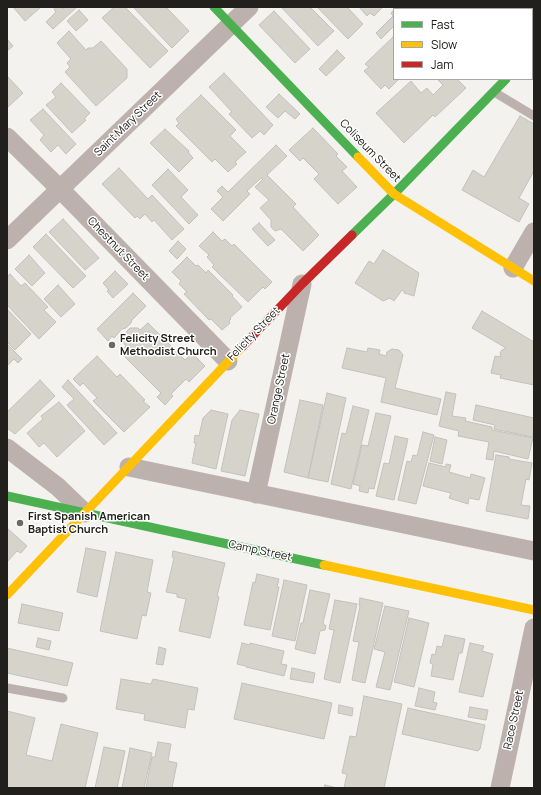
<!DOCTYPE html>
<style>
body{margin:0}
#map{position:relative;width:541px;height:795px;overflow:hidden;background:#f3f2ee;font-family:Manrope,sans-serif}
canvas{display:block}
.frame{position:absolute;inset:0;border:8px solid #21201d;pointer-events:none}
.legend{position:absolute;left:393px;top:8px;width:140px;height:72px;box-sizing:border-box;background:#fff;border:1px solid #a6a6a5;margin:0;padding:5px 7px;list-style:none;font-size:12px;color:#21201d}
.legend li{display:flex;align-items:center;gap:8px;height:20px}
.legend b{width:20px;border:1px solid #a6a6a5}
</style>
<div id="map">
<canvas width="541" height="795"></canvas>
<div class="frame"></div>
<ul class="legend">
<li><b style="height:5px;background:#4caf50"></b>Fast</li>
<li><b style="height:5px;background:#ffc107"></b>Slow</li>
<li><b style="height:5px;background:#c62828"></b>Jam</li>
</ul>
</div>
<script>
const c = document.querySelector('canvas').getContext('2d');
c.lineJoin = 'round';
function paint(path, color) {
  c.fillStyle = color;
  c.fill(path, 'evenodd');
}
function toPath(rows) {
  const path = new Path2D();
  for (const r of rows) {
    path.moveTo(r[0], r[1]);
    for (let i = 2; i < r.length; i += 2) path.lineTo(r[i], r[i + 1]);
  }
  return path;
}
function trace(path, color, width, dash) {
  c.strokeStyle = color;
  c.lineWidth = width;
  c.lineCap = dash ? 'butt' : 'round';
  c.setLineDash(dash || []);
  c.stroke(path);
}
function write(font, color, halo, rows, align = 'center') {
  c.font = font + ' Manrope,sans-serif';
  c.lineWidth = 3;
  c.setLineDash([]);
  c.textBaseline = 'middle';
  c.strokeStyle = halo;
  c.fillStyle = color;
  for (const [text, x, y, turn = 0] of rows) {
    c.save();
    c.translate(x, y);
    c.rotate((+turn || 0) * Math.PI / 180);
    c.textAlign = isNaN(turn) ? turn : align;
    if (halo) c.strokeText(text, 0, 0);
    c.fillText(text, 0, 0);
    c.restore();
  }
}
const building = toPath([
 [13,7,41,7,25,21,13,7],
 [55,7,61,7,63,9,64,7,77,7,53,29,46,22,56,12,54,9,55,7],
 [114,7,125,7,168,51,150,68,102,18,114,7],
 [133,7,166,7,189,31,172,48,133,7],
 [281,7,310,7,334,31,318,46,281,7],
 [317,7,347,7,363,24,348,39,317,7],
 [359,7,383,7,374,16,370,13,367,16,359,7],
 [397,7,413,7,411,9,395,9,397,7],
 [443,7,459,7,461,9,441,9,443,7],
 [474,7,503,7,505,9,475,9,474,7],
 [510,7,534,7,534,12,532,14,532,9,512,9,510,7],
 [79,10,88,20,76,31,67,21,79,10],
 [394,10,394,26,381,39,376,33,393,16,391,13,394,10],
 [274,11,310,49,295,63,259,25,274,11],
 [69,31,86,50,88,48,93,48,101,41,127,69,127,78,96,106,65,72,70,67,67,63,71,59,57,43,69,31],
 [393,37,394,39,394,79,399,79,389,89,385,85,381,89,364,71,369,67,365,64,393,37],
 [7,39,13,46,7,51,7,39],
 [337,50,345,58,326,76,319,69,337,50],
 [224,73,273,125,264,135,260,131,252,138,229,114,232,112,209,87,224,73],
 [7,76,23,93,7,108,7,76],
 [437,79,457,79,466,88,435,117,433,115,404,143,376,113,411,81,421,93,427,88,433,95,443,85,437,79],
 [61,83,90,113,84,119,86,120,72,133,46,105,56,97,52,92,61,83],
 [279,94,300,114,295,119,285,111,278,118,266,107,279,94],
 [201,95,236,130,230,136,246,152,235,162,237,164,228,172,215,159,212,162,176,126,179,123,176,119,201,95],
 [43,109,76,144,66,154,58,145,51,152,40,140,44,135,30,120,43,109],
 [520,116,534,124,534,171,519,198,529,204,519,222,462,190,473,170,484,177,520,116],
 [313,128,338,154,336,156,347,167,342,171,357,187,338,204,314,179,319,174,303,158,300,161,289,150,313,128],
 [165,129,189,151,188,152,193,158,179,172,150,143,165,129],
 [276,145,287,156,267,175,296,204,293,207,319,235,303,251,281,229,275,231,271,227,271,220,260,208,269,200,255,187,263,179,261,178,247,191,250,194,223,221,211,209,223,197,217,191,222,186,228,192,276,145],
 [119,168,148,199,152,195,184,229,172,240,154,220,152,222,145,214,140,219,137,216,135,218,102,184,119,168],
 [168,169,188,190,181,197,198,215,189,224,152,185,168,169],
 [63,219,99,258,85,270,49,232,63,219],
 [259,223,275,240,268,246,252,229,259,223],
 [213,232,222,241,225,239,232,246,234,244,272,282,265,289,263,287,248,302,212,267,214,265,207,257,209,255,199,246,213,232],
 [46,234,86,276,73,288,33,247,46,234],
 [178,241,186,249,177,259,169,251,178,241],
 [383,250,419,273,414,296,404,293,404,291,402,290,394,301,390,298,383,301,355,283,369,261,374,264,383,250],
 [29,255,45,273,32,286,15,269,29,255],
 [187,257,196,266,198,265,206,273,208,270,233,295,232,296,242,307,230,318,231,319,229,321,230,323,222,330,211,319,209,320,184,294,187,292,179,284,181,281,172,272,187,257],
 [115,271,128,284,113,298,107,291,109,290,103,283,115,271],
 [10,274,21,286,25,283,48,307,44,310,56,322,39,339,7,305,7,277,10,274],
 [58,285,75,304,61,317,44,299,58,285],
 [133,293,146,306,132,320,131,323,126,328,122,329,114,338,112,336,108,341,97,329,133,293],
 [7,309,31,334,15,350,7,342,7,309],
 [482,311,534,342,534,385,500,378,501,375,491,373,495,356,501,357,500,353,502,350,506,348,472,328,482,311],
 [148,323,185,360,192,353,205,366,189,382,186,379,171,394,173,396,165,405,157,397,161,393,120,352,126,346,123,342,123,335,130,328,138,328,140,330,148,323],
 [7,344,22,359,18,363,14,359,7,366,7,344],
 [347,348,367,352,368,348,380,350,379,354,386,356,387,352,392,349,399,350,403,355,395,388,441,399,437,415,381,402,386,378,342,368,347,348],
 [97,356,117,377,120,374,145,400,143,401,150,407,124,432,93,401,97,398,83,383,80,386,73,379,97,356],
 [40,380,55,396,15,434,7,428,7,412,40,380],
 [68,380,117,433,104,445,67,405,74,399,62,387,68,380],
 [446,392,456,394,452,416,466,418,465,421,492,427,492,430,533,438,528,459,494,451,493,460,486,459,489,442,458,436,459,431,439,426,446,392],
 [327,393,346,398,328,482,308,478,327,393],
 [300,400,323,405,308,478,284,472,300,400],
 [59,402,85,431,57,457,44,443,39,447,27,433,43,419,41,416,59,402],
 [476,405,534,418,533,437,494,429,495,425,473,420,476,405],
 [353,406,369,410,351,489,331,484,342,433,346,434,353,406],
 [211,410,228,414,216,469,192,463,196,443,194,443,195,435,199,436,203,418,211,410],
 [240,410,259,414,245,476,221,471,232,420,240,410],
 [376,413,391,416,374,489,369,488,368,493,359,491,360,486,353,484,362,445,368,446,376,413],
 [423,432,434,435,416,504,398,500,407,461,411,462,413,455,417,456,423,432],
 [395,436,408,439,394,500,376,496,384,463,389,464,395,436],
 [435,437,447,440,442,464,430,461,435,437],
 [496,455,509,457,509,459,532,463,529,480,526,479,521,505,530,506,528,519,486,511,496,455],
 [429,463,446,467,446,464,451,465,449,472,470,478,471,474,485,478,479,500,469,498,468,504,449,498,451,493,423,486,429,463],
 [7,528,27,546,21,553,17,551,7,562,7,528],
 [86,548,106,552,97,597,77,592,86,548],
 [173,551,225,563,217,596,219,597,210,638,179,631,186,599,177,597,177,594,166,592,174,558,172,557,173,551],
 [116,552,153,560,147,592,151,593,146,616,142,615,137,639,100,631,116,552],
 [257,574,279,579,277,587,279,587,270,630,244,625,253,582,255,583,257,574],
 [284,580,307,585,295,641,272,636,284,580],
 [310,590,330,594,323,623,326,626,325,630,320,631,315,654,295,649,301,623,303,623,310,590],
 [360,598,383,603,365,683,352,680,359,642,353,641,360,606,359,605,360,598],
 [335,600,357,604,340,683,324,679,334,630,329,629,335,600],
 [22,604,63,613,59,631,18,623,22,604],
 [385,606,409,611,390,690,376,687,385,652,374,649,385,606],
 [409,618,429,623,414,687,394,682,409,618],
 [445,635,465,639,462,653,459,653,453,680,431,676,433,664,430,663,432,654,435,655,437,646,442,647,445,635],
 [38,638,51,641,49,650,36,647,38,638],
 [242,643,250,645,250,643,284,651,281,664,287,665,284,676,246,667,246,666,237,664,242,643],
 [470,643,484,646,482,651,493,654,483,697,459,692,470,643],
 [159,647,166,649,163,665,156,664,159,647],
 [7,648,73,663,67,686,7,673,7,648],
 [292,668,315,673,313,683,290,679,292,668],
 [121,679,151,684,153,679,198,688,194,710,188,709,185,728,144,720,145,714,116,709,121,679],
 [242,683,332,703,324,739,234,719,242,683],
 [419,688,435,692,433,702,437,703,435,710,415,706,419,688],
 [364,696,402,704,384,788,344,788,347,774,342,773,350,736,356,737,364,696],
 [339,705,353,708,352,716,338,713,339,705],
 [470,707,488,710,486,720,468,717,470,707],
 [408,708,485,725,480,749,478,751,402,734,408,708],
 [7,711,35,718,26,755,52,761,61,724,98,733,85,788,7,788,7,711],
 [158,742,171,744,168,761,177,763,172,788,146,788,152,757,155,757,158,742],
 [104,747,125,751,117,788,95,788,104,747],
 [130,748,152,753,144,788,122,788,130,748],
 [325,785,337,788,324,788,325,785]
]);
const lane = toPath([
 [494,92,534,116],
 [7,688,63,698]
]);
const street = toPath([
 [532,52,534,50],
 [7,137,60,189,228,361],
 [7,240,249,7],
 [513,268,534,232],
 [7,448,58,487,85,513],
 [129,467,534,551],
 [256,494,302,284],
 [500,788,534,628]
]);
const fast = toPath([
 [214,7,358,157],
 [352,235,394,194,506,79],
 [7,496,324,565]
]);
const slow = toPath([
 [358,157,394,194,534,281],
 [324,565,534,610],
 [7,595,242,347]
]);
const jam = toPath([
 [242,347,302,284,352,235]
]);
const markers = [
 [112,345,4,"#6a6a66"],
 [20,523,4,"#6a6a66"]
];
const streetNames = [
 ["Saint Mary Street",128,124,-44],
 ["Coliseum Street",370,151,46],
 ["Chestnut Street",118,249,46],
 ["Felicity Street",254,334,-46],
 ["Orange Street",279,389,-78],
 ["Camp Street",260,551,12],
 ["Race Street",514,720,-78]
];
const poiNames = [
 ["Felicity Street",120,339],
 ["Methodist Church",120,352],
 ["First Spanish American",28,517],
 ["Baptist Church",28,530]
];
paint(building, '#d6d4ca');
trace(building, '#c1c0bd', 1);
trace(lane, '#bcb1ad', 9);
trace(street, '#bcb1ad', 19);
trace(fast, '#4caf50', 9);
trace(slow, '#ffc107', 9);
trace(jam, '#c62828', 9);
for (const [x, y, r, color] of markers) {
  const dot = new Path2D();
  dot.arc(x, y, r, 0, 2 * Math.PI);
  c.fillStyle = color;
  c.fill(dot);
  trace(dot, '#fff', 1.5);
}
write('11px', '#21201d', '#fff', streetNames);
write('bold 11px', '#21201d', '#fff', poiNames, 'left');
</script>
